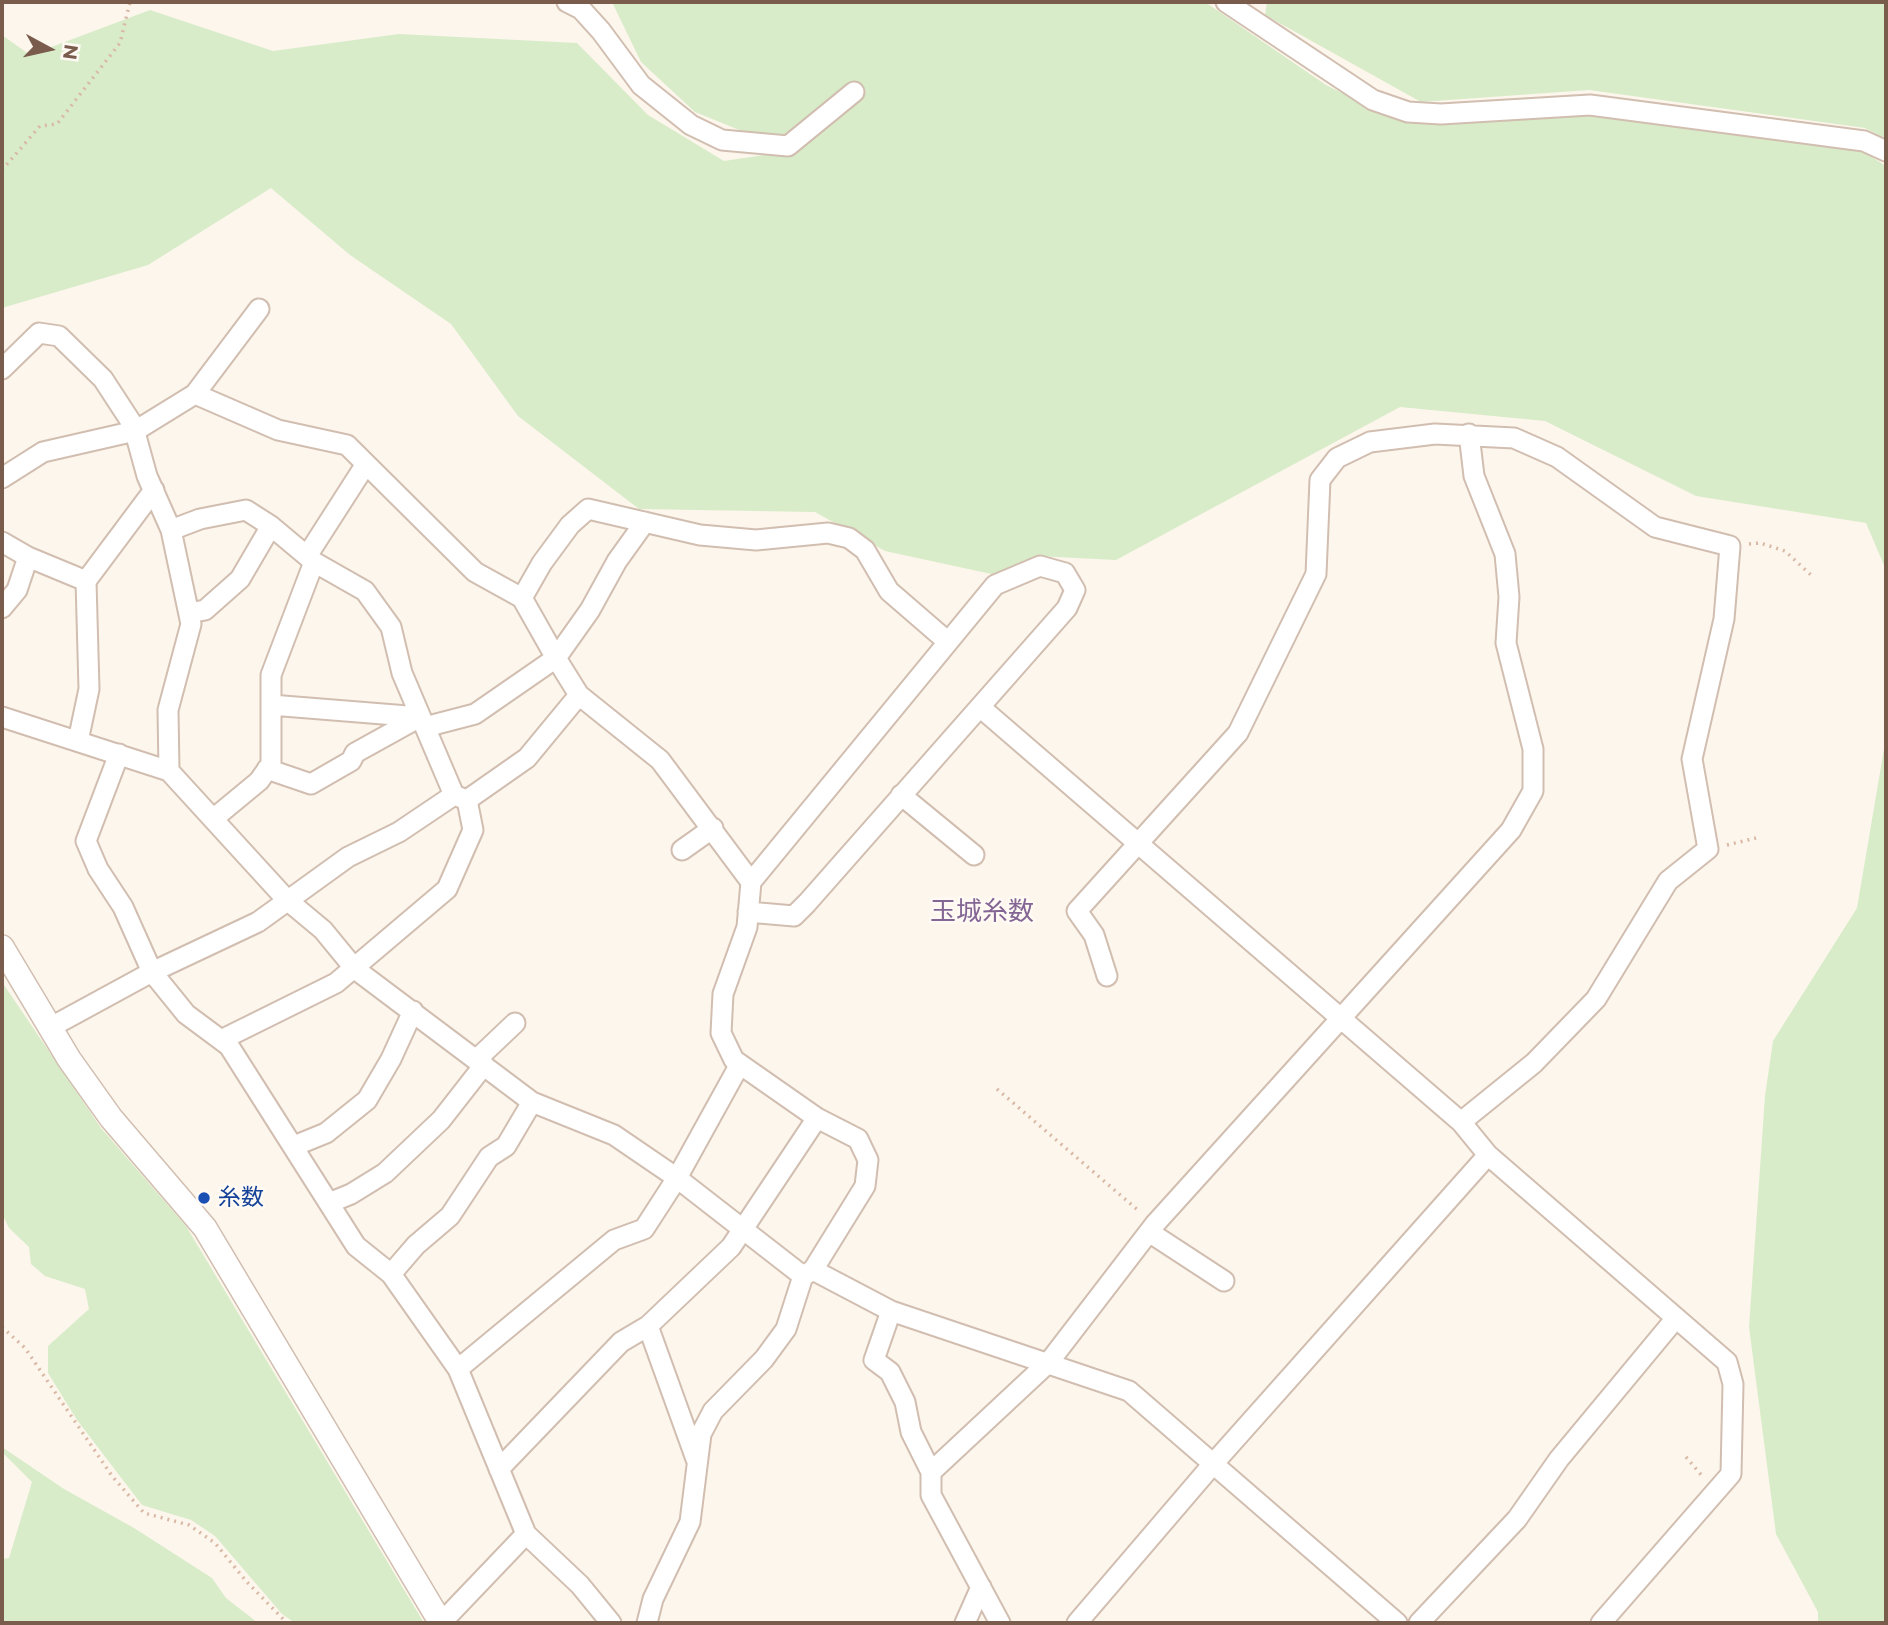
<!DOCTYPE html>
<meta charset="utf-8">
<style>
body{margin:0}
#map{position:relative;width:1888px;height:1625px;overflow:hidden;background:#fdf6ec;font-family:Montserrat,sans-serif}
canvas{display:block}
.frame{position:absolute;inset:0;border:4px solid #7a5c4d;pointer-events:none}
.north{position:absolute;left:14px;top:14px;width:70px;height:70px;-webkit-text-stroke:5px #fffaf3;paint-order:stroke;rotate:98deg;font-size:19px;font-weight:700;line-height:28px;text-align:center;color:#7a5c4d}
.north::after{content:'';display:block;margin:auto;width:24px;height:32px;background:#7a5c4d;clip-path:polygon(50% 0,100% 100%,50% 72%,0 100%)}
</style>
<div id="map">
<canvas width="1888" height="1625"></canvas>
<div class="frame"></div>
<div class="north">N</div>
</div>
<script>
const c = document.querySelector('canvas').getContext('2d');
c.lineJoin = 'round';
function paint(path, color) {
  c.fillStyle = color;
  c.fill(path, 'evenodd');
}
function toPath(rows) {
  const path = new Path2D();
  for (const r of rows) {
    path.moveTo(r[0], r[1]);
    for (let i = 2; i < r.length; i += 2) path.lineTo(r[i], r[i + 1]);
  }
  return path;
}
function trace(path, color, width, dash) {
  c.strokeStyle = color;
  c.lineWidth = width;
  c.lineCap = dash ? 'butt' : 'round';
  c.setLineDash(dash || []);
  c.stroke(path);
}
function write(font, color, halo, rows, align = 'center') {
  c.font = font + ' Montserrat,"Noto Sans JP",sans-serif';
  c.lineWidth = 5;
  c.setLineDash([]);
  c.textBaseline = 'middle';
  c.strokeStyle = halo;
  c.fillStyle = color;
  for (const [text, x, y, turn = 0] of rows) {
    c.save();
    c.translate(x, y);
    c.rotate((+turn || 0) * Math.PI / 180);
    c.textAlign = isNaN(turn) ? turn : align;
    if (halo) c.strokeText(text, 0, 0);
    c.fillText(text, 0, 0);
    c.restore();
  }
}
const green = toPath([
 [612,2,1205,2,1326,85,1376,110,1417,123,1602,115,1835,145,1864,152,1886,166,1886,570,1866,523,1696,496,1545,421,1400,407,1116,560,1036,556,996,575,885,551,815,512,639,509,518,416,451,324,350,255,271,188,148,265,2,308,2,35,30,55,150,10,273,51,399,34,577,43,648,115,724,161,791,151,784,139,759,138,695,112,641,62],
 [1267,2,1886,2,1886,139,1865,128,1589,90,1421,102,1265,15],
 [1886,737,1886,1623,1818,1623,1818,1612,1776,1534,1749,1327,1765,1096,1773,1041,1857,908],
 [2,982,101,1128,186,1226,424,1623,295,1623,282,1614,215,1536,191,1520,142,1505,77,1420,48,1373,48,1346,89,1309,85,1289,45,1276,31,1264,29,1247,9,1228,2,1214],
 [2,1447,64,1489,134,1528,212,1578,226,1598,258,1623,2,1623,2,1559,9,1558,32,1482,2,1452]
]);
const path = toPath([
 [2,170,40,126,57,124,120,43,130,2],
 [1749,544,1760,543,1785,551,1811,575],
 [1727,845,1756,838],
 [997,1089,1140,1212],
 [2,1327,25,1348,112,1476,144,1513,189,1525,215,1543,246,1581,287,1623],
 [1686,1457,1703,1477]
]);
const minor = toPath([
 [567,2,581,9,601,31,641,85,691,125,722,140,788,146,854,92],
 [1226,2,1373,100,1408,112,1441,114,1590,105,1864,141,1886,151],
 [2,369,39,333,59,336,103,379,133,425,147,476,171,530,191,624,168,710,169,771],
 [195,394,278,430,347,445,475,572,522,598,556,658,590,610,617,561,645,522],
 [2,478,43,452,135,431,195,394,259,309],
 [171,530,200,519,246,510,271,526,314,562,365,591,391,627,402,673,425,727],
 [2,542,28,557,86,581],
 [307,556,366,464],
 [522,598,542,563,570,525,588,509,700,535,756,540,828,533,849,538,865,550,889,591,948,642],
 [2,608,17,590,28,557],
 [189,613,205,610,240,579,271,526],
 [271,705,420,717],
 [980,707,1461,1122,1488,1155,1727,1362,1733,1384,1731,1474,1601,1623],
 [2,717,169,771,287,900,323,930,355,969,532,1102,614,1135,677,1178,803,1276],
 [78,741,89,689,86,581,154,490],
 [267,769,311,784,351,761,355,753,420,717],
 [454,795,399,832,348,857,258,922,152,972,186,1014,229,1046,356,1246,391,1274,458,1369,526,1534,580,1585,611,1623],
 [901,795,974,855],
 [467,800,454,795,425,727,475,714,556,658,579,695,660,760,751,882],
 [467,800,527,758,579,695],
 [213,819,259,781,271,764,271,675,314,562],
 [682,850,713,828],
 [1107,976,1094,935,1077,911,1238,733,1316,574,1320,480,1337,458,1370,442,1435,434,1514,438,1557,457,1655,527,1730,546,1724,619,1692,759,1708,849,1668,881,1596,999,1534,1063,1461,1122],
 [51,1027,152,972,123,907,98,869,86,841,119,754],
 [221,1040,336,983,447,889,473,830,467,800],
 [477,1059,515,1023],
 [294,1146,326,1133,367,1100,391,1059,413,1011],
 [329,1203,351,1194,385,1173,441,1120,484,1065],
 [1149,1232,1224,1281],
 [813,1270,891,1311,1129,1391,1397,1623],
 [391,1274,416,1245,450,1216,489,1157,506,1146,532,1102],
 [891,1311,874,1360,890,1372,905,1402,911,1432,931,1472],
 [648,1326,696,1459],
 [458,1369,614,1240,644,1229,677,1178,740,1064],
 [499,1469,621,1342,648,1326,731,1247,817,1118],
 [441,1623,526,1534],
 [647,1623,653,1599,690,1522,701,1434,713,1411,764,1359,786,1329,803,1276,813,1270,865,1186,868,1160,858,1139,817,1118,734,1060,721,1033,723,994,747,927,751,882,995,585,1040,566,1065,573,1075,590,1067,608,807,903,794,916,748,912],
 [965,1623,981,1587],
 [1000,1623,931,1495,931,1472,1049,1362,1155,1224,1511,830,1533,791,1533,749,1506,643,1509,597,1505,554,1474,476,1469,434],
 [1077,1623,1213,1464,1488,1155],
 [1419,1623,1517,1519,1559,1459,1676,1318]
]);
const tertiary = toPath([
 [2,947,69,1059,111,1118,205,1228,441,1623]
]);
const markers = [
 [204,1198,7,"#1a4fb4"]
];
const transitNames = [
 ["糸数",218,1198]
];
const quarterNames = [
 ["玉城糸数",982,912]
];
paint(green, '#d8ecc9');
trace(minor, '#d1beb0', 23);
trace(tertiary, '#d1beb0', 26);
trace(path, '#d9b8a5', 3.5, [2, 5]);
trace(minor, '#fff', 19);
trace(tertiary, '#fff', 23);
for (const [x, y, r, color] of markers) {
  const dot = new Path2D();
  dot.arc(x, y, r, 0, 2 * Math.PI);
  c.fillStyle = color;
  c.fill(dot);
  trace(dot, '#fffaf3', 2.5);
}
write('23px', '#164399', '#fffaf3', transitNames, 'left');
write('26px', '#846695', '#fffaf3', quarterNames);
</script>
